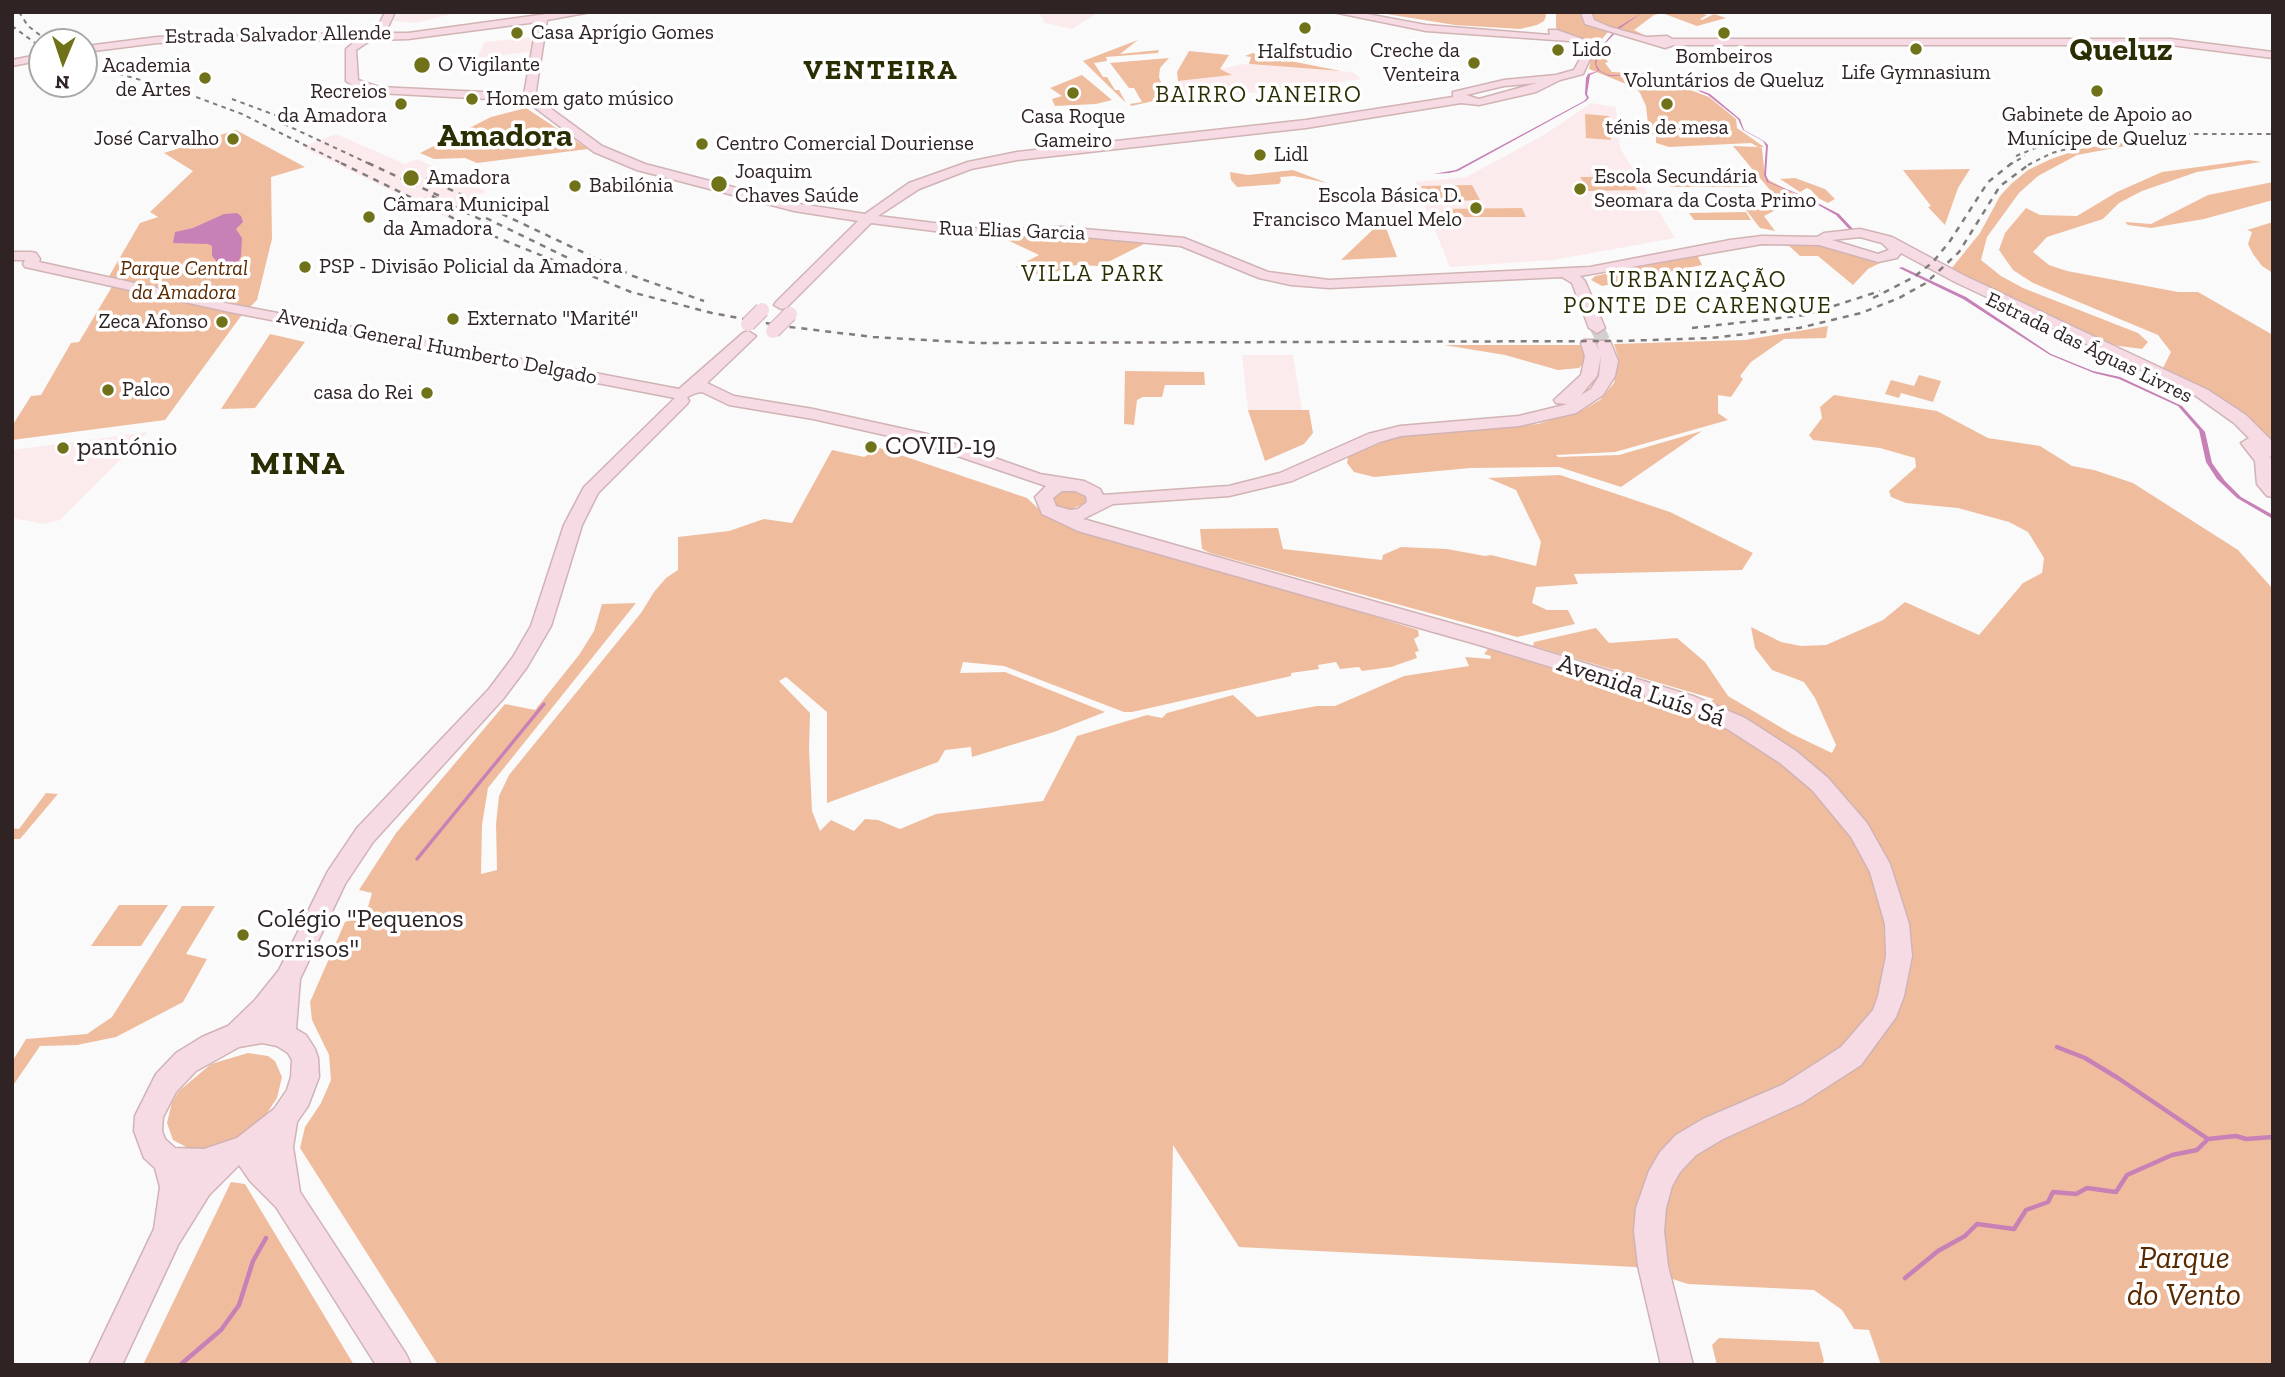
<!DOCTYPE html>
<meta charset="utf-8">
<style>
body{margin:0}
#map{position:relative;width:2285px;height:1377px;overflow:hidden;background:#fafafa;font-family:"Zilla Slab",serif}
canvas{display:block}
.frame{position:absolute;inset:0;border:14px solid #2f2324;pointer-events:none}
.north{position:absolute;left:28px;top:28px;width:70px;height:70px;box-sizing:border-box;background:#fff;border:2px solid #aca7a7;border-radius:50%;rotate:182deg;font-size:19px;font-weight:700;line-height:28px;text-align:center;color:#2f2324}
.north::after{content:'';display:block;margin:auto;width:24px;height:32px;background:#6f7218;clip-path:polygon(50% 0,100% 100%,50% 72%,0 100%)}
</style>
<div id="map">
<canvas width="2285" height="1377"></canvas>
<div class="frame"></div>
<div class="north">N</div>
</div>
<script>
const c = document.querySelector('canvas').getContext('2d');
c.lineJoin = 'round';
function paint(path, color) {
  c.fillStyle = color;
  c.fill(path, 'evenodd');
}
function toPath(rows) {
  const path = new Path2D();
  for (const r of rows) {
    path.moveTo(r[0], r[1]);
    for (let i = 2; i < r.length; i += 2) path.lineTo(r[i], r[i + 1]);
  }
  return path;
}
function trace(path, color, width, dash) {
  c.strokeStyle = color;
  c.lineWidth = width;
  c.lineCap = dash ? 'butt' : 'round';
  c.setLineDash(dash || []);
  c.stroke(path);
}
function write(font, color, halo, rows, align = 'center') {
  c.font = font + ' "Zilla Slab",serif';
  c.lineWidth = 7;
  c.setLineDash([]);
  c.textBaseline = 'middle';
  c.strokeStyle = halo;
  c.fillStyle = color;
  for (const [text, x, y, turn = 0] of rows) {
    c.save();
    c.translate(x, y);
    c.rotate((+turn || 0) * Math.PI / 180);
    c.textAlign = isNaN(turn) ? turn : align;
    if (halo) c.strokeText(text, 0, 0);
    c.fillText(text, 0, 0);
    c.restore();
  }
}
const built = toPath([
 [410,12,460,12,416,23,393,21,397,15],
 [1043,12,1099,12,1072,29,1045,23,1040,14],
 [535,37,533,51,476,59,485,42],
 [1244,64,1352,72,1361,79,1187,101,1181,94,1178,81,1231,75,1220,69],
 [1591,103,1616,107,1620,148,1675,238,1553,260,1450,267,1415,182,1466,177,1544,135],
 [336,134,405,164,417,159,487,192,474,197,485,203,448,218,302,147],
 [1242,355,1293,355,1302,410,1248,410],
 [148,432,60,520,44,524,12,518,12,450]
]);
const green = toPath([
 [1374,12,1545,12,1546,16,1544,21,1537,25,1520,29,1455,25],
 [1556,12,1580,12,1583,23,1608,32,1602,39,1580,38,1558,31,1556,27],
 [1591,12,1696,12,1707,15,1700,19,1702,20,1714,14,1726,18,1697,26,1662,13,1654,15,1634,30,1650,38,1632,35,1593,21],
 [1138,40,1120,54,1159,50,1158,53,1106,57,1107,61,1094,63,1103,77,1107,77,1115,90,1119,90,1126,103,1083,61],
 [1593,47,1612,48,1615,54,1608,54,1606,59,1608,62,1605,63,1612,72,1661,74,1660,77,1664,80,1709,97,1736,119,1737,128,1764,147,1758,148,1762,148,1765,178,1795,194,1782,201,1788,204,1764,216,1775,231,1760,228,1743,206,1765,205,1763,203,1775,196,1733,146,1758,147,1751,143,1669,147,1656,143,1656,135,1649,133,1646,106,1640,93,1636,88,1589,69],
 [1189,51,1229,55,1220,69,1232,75,1178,81,1177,72],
 [1253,53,1255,54,1341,71,1249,64,1251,57,1245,56],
 [1169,58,1160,68,1159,77,1167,98,1131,106,1130,104,1142,102,1134,88,1129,88,1110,63],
 [1082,75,1112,100,1096,104,1055,106,1052,99,1062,96,1050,88],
 [526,108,588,149,477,163,465,158,434,159,420,153,491,117],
 [1585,114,1609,116,1611,140,1586,138],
 [236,130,305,167,271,177,272,239,257,300,241,316,165,420,12,440,12,426,31,396,41,395,71,343,79,342,116,280,108,278,140,223,158,217,150,212,193,171,164,153],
 [2168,135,2169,138,2077,155,2038,176,2019,193,1987,237,1981,260,2001,276,2023,288,2138,333,2148,342,2142,349,2112,345,1951,269,1980,233,2000,196,2011,184,2028,170,2051,159,2080,149],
 [2249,160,2261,162,2197,172,2142,191,2119,203,2103,219,2047,237,2033,252,2049,265,2067,271,2178,292,2198,292,2273,335,2273,442,2248,417,2225,400,2163,368,2171,352,2158,335,2033,283,2013,270,1999,250,2005,233,2026,208,2040,215,2077,216,2117,192,2162,172],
 [1970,169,1958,188,1945,225,1928,207,1931,206,1903,170],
 [1293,170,1327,183,1294,176,1280,177,1281,181,1279,184,1237,187,1231,180,1230,172,1248,175],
 [1580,177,1628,177,1637,190,1588,191],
 [1795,178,1825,189,1835,199,1828,203,1818,198,1811,190,1807,188,1800,192,1780,179],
 [1743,180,1749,187,1671,187,1667,181],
 [2273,182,2273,200,2204,219,2151,228,2128,225,2125,222,2151,224,2208,195],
 [1472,185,1480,200,1428,202,1421,186],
 [1522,208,1526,217,1445,217,1442,209],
 [1746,212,1751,220,1694,220,1689,213],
 [1383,220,1397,257,1341,260,1364,238],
 [2273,222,2273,273,2262,266,2253,254,2248,244,2252,232,2247,230],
 [1001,237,1093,237,1148,242,1100,266,1076,265,1042,276,1016,267,1039,255],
 [1787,244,1830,246,1880,263,1868,269,1853,285,1818,256,1800,256],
 [1693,256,1698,257,1702,265,1602,286,1591,280,1595,276],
 [1828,326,1826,338,1784,339,1751,362,1740,376,1743,379,1731,397,1718,395,1718,413,1728,420,1615,452,1556,455,1558,457,1619,455,1702,431,1621,487,1559,467,1470,468,1374,477,1354,472,1347,463,1348,457,1357,452,1398,437,1432,432,1538,424,1583,410,1600,400,1614,383,1619,360,1614,344,1745,340],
 [270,334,305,342,255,408,221,409],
 [1444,345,1580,345,1585,357,1583,364,1579,368,1558,370,1505,355],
 [1125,371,1204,372,1205,385,1165,385,1162,397,1143,397,1137,400,1134,425,1124,424],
 [1919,375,1941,381,1933,402,1901,393,1899,398,1885,394,1891,380,1914,386],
 [1834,395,1937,411,1988,438,2040,446,2072,466,2094,470,2133,483,2238,550,2273,589,2273,1365,1881,1365,1869,1330,1854,1329,1842,1310,1814,1290,1688,1284,1635,1267,1239,1247,1173,1145,1168,1365,438,1365,300,1148,305,1127,321,1103,331,1080,329,1055,312,1020,310,1002,345,922,366,914,372,893,359,890,396,833,505,704,535,710,579,655,594,631,602,604,636,603,488,788,482,825,481,874,497,870,496,824,499,796,509,775,641,613,654,592,666,578,678,570,678,537,729,531,764,519,792,523,832,450,864,457,880,448,1027,498,1044,514,1418,630,1419,636,1414,639,1419,651,1415,652,1417,658,1391,667,1362,671,1359,667,1340,669,1336,662,1318,665,1319,669,1291,673,1291,676,1132,712,1124,712,1004,666,963,662,960,673,1005,672,1105,712,1054,732,972,757,971,747,945,750,938,762,827,803,827,712,786,677,779,681,810,713,809,749,812,811,820,831,831,820,854,831,865,819,878,820,900,829,936,814,1043,801,1077,736,1147,715,1162,718,1167,713,1233,695,1257,717,1317,706,1335,706,1404,676,1469,666,1465,657,1490,659,1491,656,1484,654,1488,649,1698,713,1714,699,1533,646,1534,642,1596,628,1609,643,1677,638,1705,662,1728,696,1792,734,1832,753,1836,745,1815,698,1804,682,1772,670,1755,648,1751,627,1781,642,1801,646,1826,645,1883,620,1905,602,1979,635,2023,583,2042,573,2044,558,2028,532,2009,522,1958,508,1906,503,1891,497,1889,491,1916,467,1915,458,1880,448,1813,440,1809,435,1822,418,1820,407],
 [1248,410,1309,410,1313,433,1304,444,1265,461],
 [1560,475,1670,512,1753,553,1742,570,1574,574,1578,584,1536,587,1532,603,1547,610,1568,610,1575,624,1517,637,1210,553,1202,549,1200,529,1278,528,1283,549,1382,560,1383,555,1401,547,1447,549,1485,556,1491,555,1536,566,1541,542,1516,490,1488,478],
 [1066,490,1083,493,1086,498,1084,504,1069,510,1056,506,1053,501,1055,496],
 [46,793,58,794,20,839,12,839,12,828,19,829],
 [119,905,168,905,141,946,91,946],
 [182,906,215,906,186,954,207,959,183,1002,116,1037,77,1045,40,1046,12,1087,12,1062,26,1039,87,1034,112,1017],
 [248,1053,268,1056,275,1061,282,1077,277,1098,263,1119,240,1137,214,1148,190,1149,173,1140,167,1123,172,1102,179,1091,211,1064],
 [231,1182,245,1184,354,1365,143,1365],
 [1719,1338,1819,1342,1824,1361,1821,1365,1717,1365,1712,1345]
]);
const water = toPath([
 [1643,12,1619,29,1600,49,1596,64,1600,71,1609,75,1647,75,1671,79,1710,94,1740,119,1744,130,1764,141,1768,145,1766,175,1769,182,1806,197,1839,214,1854,230,1850,230,1836,215,1804,197,1767,182,1764,175,1766,146,1763,141,1743,130,1738,119,1708,95,1670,79,1647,75,1609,76,1599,71,1590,75,1587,94,1589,98,1586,101,1458,171,1449,173,1433,174,1456,170,1584,101,1587,98,1585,94,1586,78,1588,74,1598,71,1595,64,1596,53,1617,28],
 [237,213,241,216,243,222,236,229,242,238,241,256,238,262,218,263,212,256,212,246,208,244,173,243,175,232,193,228,224,214],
 [1902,267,1966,297,2051,354,2093,371,2120,377,2182,406,2205,432,2212,463,2225,481,2241,497,2273,515,2273,519,2237,498,2217,479,2206,462,2199,430,2178,406,2119,379,2094,373,2050,355,1963,299,1899,268]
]);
const streamFar1 = toPath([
 [417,859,544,704]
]);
const stream = toPath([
 [2057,1047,2085,1058,2118,1078,2208,1139],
 [1905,1278,1938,1251,1965,1236,1977,1224,2014,1229,2026,1210,2048,1202,2053,1192,2076,1194,2087,1188,2116,1192,2127,1175,2172,1155,2197,1150,2208,1139,2236,1136,2246,1139,2273,1137],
 [180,1365,221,1330,239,1305,253,1261,266,1238]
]);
const secondaryTunnelFar1 = toPath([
 [84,48,89,47]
]);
const secondaryTunnel = toPath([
 [1597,328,1605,344]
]);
const secondary = toPath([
 [385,12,395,12,388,27,381,33,408,33,561,12,591,12,547,20,535,97,602,146,645,164,794,203,865,214,909,183,968,162,1017,152,1306,120,1453,97,1453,92,1504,80,1556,75,1574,70,1580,59,1579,45,1569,41,1426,31,1333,12,1356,12,1426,25,1550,35,1549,30,1557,30,1588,41,1590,59,1583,74,1560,80,1536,92,1479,105,1461,103,1306,128,1017,160,971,169,919,189,878,216,990,230,1062,227,1184,238,1268,272,1329,280,1590,267,1730,240,1762,236,1817,237,1824,233,1860,229,1892,237,1965,276,2208,390,2246,415,2273,442,2273,457,2269,456,2273,462,2273,497,2267,496,2257,484,2255,461,2241,443,2249,438,2234,423,2196,396,1955,282,1901,253,1897,258,1878,262,1819,245,1762,244,1580,276,1585,281,1605,328,1597,333,1589,328,1572,283,1562,277,1329,288,1291,285,1259,278,1181,246,1062,235,990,238,871,223,786,308,781,309,774,305,776,302,858,221,794,211,637,170,594,152,526,101,379,93,355,87,346,81,346,49,357,40,157,43,94,51,89,48,94,45,157,37,367,33,379,25,385,12],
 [537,22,524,94,379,87,358,80,356,50,371,40,408,39,537,22],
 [1537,83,1479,99,1466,95,1504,86,1537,83],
 [1860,237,1882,243,1889,250,1878,254,1832,240,1860,237],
 [1581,12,1591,12,1594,20,1610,27,1646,37,1667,36,1672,39,2171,39,2273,52,2273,58,2171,45,1674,45,1665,48,1585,24,1581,12],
 [42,54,42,60,12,66,12,60,42,54],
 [12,252,31,252,36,253,40,259,39,262,230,304,679,389,743,333,748,331,756,336,753,339,707,383,734,396,813,409,927,434,1040,474,1084,481,1100,489,1103,495,1229,486,1280,473,1368,434,1400,426,1519,416,1564,405,1567,404,1556,403,1554,400,1581,375,1585,356,1581,343,1584,340,1594,340,1599,351,1597,344,1600,341,1610,341,1618,361,1615,376,1603,395,1576,413,1519,426,1401,436,1380,442,1292,481,1229,496,1113,504,1083,519,1489,634,1693,696,1745,718,1796,751,1828,778,1867,823,1890,864,1909,924,1912,956,1904,996,1896,1017,1861,1065,1802,1103,1723,1139,1696,1155,1680,1172,1672,1186,1666,1208,1664,1231,1668,1266,1693,1365,1661,1365,1638,1266,1634,1231,1636,1208,1649,1171,1660,1152,1676,1135,1703,1119,1782,1085,1841,1047,1873,1010,1878,996,1886,956,1885,924,1870,872,1851,837,1812,790,1780,763,1729,730,1679,706,1476,644,1078,531,1042,514,1035,497,1046,486,916,442,813,419,729,405,702,392,696,393,687,397,689,401,687,404,598,493,582,525,551,626,527,667,503,699,373,842,345,884,300,979,296,1029,306,1035,315,1049,318,1058,319,1077,308,1106,297,1122,293,1147,300,1192,406,1354,411,1365,376,1365,276,1207,250,1181,239,1165,209,1195,178,1245,122,1365,89,1365,154,1229,160,1187,155,1168,144,1158,134,1131,135,1116,156,1074,176,1053,202,1037,228,1026,255,1000,279,970,328,871,357,828,489,689,513,657,531,626,564,525,584,487,675,398,230,312,25,267,23,264,25,260,12,260,12,252],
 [1601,356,1599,376,1591,389,1581,395,1597,376,1601,356],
 [1062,491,1075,491,1086,496,1087,502,1078,509,1070,510,1056,506,1053,498,1062,491],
 [262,1043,277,1046,288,1053,292,1060,291,1077,287,1090,274,1109,237,1138,204,1149,175,1148,165,1139,162,1131,163,1117,176,1092,196,1071,239,1047,262,1043]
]);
const railFar1 = toPath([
 [19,12,28,26,49,42],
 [12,26,42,48],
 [84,64,180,91,242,114,345,165],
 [232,99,294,122],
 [284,124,372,165],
 [2016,156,2045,144,2086,133],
 [2009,165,2025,156],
 [2028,165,2052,153,2093,142,2143,134,2273,134]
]);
const rail = toPath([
 [341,163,469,226,631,292,712,313,782,326,873,337,977,343,1622,341,1711,338,1799,328,1861,313,1899,298,1926,283,1959,252,2000,186,2031,163],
 [368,163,442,197],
 [426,178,633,276,704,301],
 [432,196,492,225],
 [486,218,568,258],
 [1873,298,1914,277,1933,262,1950,241,1988,182,2012,163],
 [1692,328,1806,315,1880,291]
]);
const secondaryBridge = toPath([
 [748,324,762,310],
 [773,331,790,314]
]);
const markers = [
 [1305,28,7,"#6f7218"],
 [517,33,7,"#6f7218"],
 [1724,33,7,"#6f7218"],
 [1916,49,7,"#6f7218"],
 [1558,50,7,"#6f7218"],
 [1474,63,7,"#6f7218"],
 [422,65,9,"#6f7218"],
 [205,78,7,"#6f7218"],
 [2097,91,7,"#6f7218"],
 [1073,93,7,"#6f7218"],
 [472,99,7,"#6f7218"],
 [401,104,7,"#6f7218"],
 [1667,104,7,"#6f7218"],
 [233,139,7,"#6f7218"],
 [702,144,7,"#6f7218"],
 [1260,155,7,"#6f7218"],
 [411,178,9,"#6f7218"],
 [719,184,9,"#6f7218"],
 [575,186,7,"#6f7218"],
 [1580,189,7,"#6f7218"],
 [1476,208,7,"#6f7218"],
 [369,217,7,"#6f7218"],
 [305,267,7,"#6f7218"],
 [453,319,7,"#6f7218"],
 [222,322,7,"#6f7218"],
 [108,390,7,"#6f7218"],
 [427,393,7,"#6f7218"],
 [871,447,7,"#6f7218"],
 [63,448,7,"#6f7218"],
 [243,935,7,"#6f7218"]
];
const farPoinames = [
 ["Casa Aprígio Gomes",531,33],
 ["Lido",1572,50],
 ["Creche da",1460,51,"right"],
 ["Venteira",1460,75,"right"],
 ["Halfstudio",1305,52,"center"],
 ["Bombeiros",1724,57,"center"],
 ["Voluntários de Queluz",1724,81,"center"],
 ["O Vigilante",438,65],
 ["Academia",191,66,"right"],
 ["de Artes",191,90,"right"],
 ["Life Gymnasium",1916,73,"center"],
 ["Recreios",387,92,"right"],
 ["da Amadora",387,116,"right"],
 ["Homem gato músico",486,99],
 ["Gabinete de Apoio ao",2097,115,"center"],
 ["Munícipe de Queluz",2097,139,"center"],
 ["Casa Roque",1073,117,"center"],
 ["Gameiro",1073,141,"center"],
 ["ténis de mesa",1667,128,"center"],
 ["José Carvalho",219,139,"right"],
 ["Centro Comercial Douriense",716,144],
 ["Lidl",1274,155],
 ["Joaquim",735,172],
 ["Chaves Saúde",735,196],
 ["Escola Secundária",1594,177],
 ["Seomara da Costa Primo",1594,201],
 ["Amadora",427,178],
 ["Babilónia",589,186],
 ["Escola Básica D.",1462,196,"right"],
 ["Francisco Manuel Melo",1462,220,"right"],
 ["Câmara Municipal",383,205],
 ["da Amadora",383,229],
 ["PSP - Divisão Policial da Amadora",319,267],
 ["Externato \"Marité\"",467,319],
 ["Zeca Afonso",208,322,"right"],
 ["Palco",122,390],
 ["casa do Rei",413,393,"right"]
];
const farStreetnames = [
 ["Estrada Salvador Allende",278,35,-1],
 ["Rua Elias Garcia",1012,231,2],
 ["Avenida General Humberto Delgado",437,347,11],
 ["Estrada das Águas Livres",2089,348,26]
];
const farParknames = [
 ["Parque Central",184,269],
 ["da Amadora",184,293]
];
const farNeighbourhoodnames = [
 ["BAIRRO JANEIRO",1259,95],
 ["VILLA PARK",1093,274],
 ["URBANIZAÇÃO",1698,280],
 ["PONTE DE CARENQUE",1698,306]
];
const poiNames = [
 ["COVID-19",885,447],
 ["pantónio",77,448],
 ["Colégio \"Pequenos",257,920],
 ["Sorrisos\"",257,950]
];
const streetNames = [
 ["Avenida Luís Sá",1641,691,19]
];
const farDistrictnames = [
 ["VENTEIRA",881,71]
];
const nearParknames = [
 ["Parque",2184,1259],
 ["do Vento",2184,1296]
];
const farTownnames = [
 ["Queluz",2121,51],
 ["Amadora",505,137]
];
const districtNames = [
 ["MINA",298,465]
];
paint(built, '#fcebec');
paint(green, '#efbd9e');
paint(water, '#c881b7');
trace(streamFar1, '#c881b7', 3.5);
trace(stream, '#c881b7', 4.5);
trace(secondaryTunnelFar1, '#d1cfcf', 11, [11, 5]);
trace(secondaryTunnel, '#d1cfcf', 14, [14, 7]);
trace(secondary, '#d1b3b4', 3);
paint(secondary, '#f6dbe5');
trace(railFar1, '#827b7c', 2, [4.5, 4.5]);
trace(rail, '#827b7c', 2.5, [6, 6]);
trace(secondaryBridge, '#d1b3b4', 16, []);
trace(secondaryBridge, '#f6dbe5', 14);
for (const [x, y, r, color] of markers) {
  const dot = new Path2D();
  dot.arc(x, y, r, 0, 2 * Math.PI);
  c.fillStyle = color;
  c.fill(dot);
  trace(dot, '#fff', 2.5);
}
write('21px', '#2f2324', '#fff', farPoinames, 'left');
write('21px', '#2f2324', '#fff', farStreetnames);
write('italic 21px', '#592901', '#fff', farParknames);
c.letterSpacing = '2px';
write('23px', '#2b2d03', '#fff', farNeighbourhoodnames);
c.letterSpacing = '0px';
write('26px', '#2f2324', '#fff', poiNames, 'left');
write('26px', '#2f2324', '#fff', streetNames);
c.letterSpacing = '2px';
write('bold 28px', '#2b2d03', '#fff', farDistrictnames);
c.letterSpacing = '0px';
write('italic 32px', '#592901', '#fff', nearParknames);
write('bold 33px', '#2b2d03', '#fff', farTownnames);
c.letterSpacing = '2px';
write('bold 33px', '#2b2d03', '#fff', districtNames);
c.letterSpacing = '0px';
</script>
